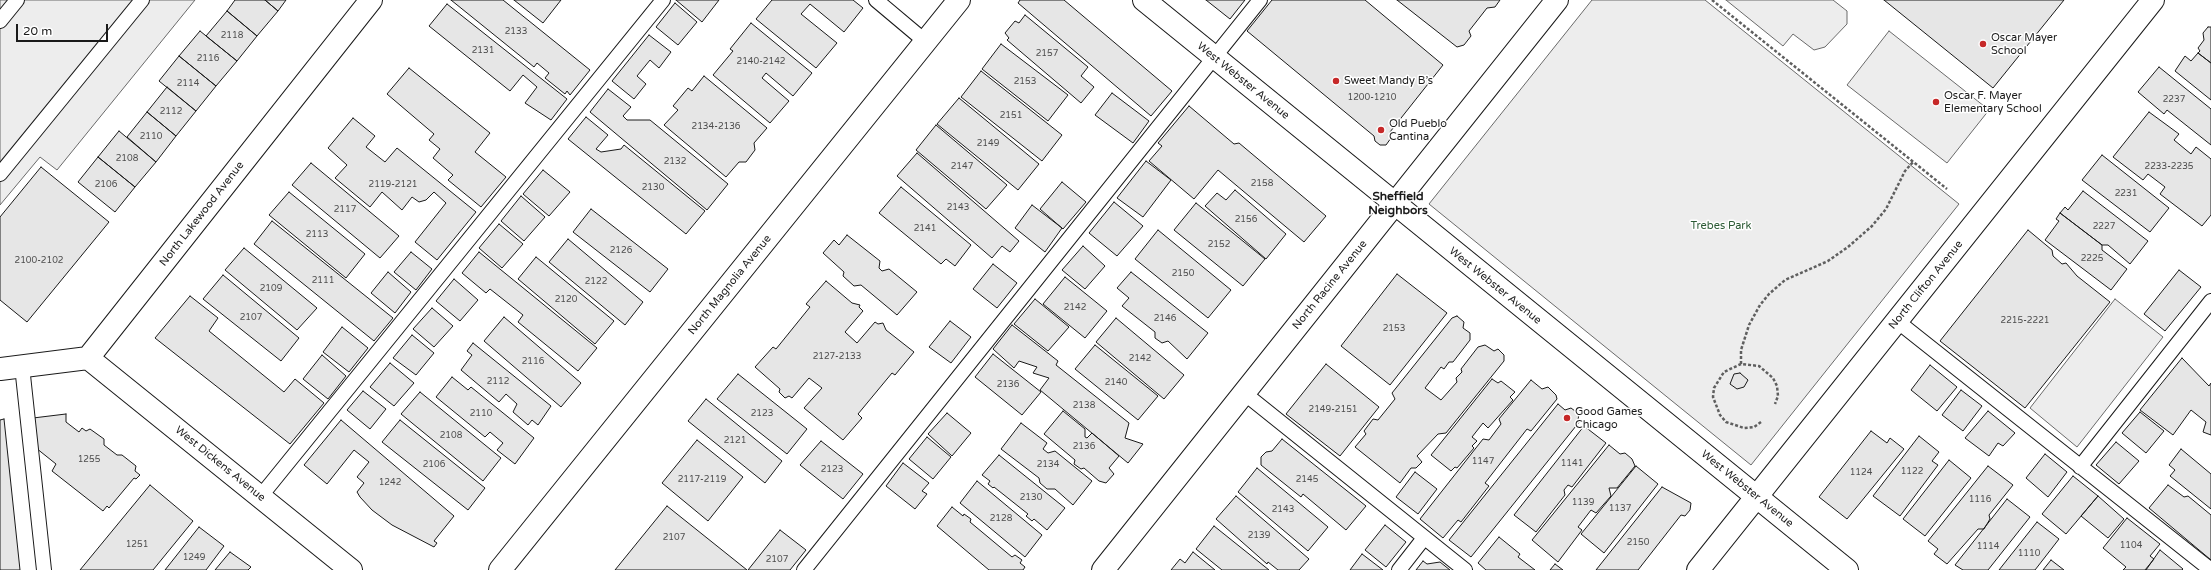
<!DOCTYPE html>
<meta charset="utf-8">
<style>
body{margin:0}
#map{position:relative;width:2211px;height:570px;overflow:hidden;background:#fff;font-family:"Varela Round",sans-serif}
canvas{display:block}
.scale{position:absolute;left:16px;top:24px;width:92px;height:18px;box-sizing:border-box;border:2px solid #1a1a1a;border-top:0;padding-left:5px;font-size:12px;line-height:14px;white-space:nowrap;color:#1a1a1a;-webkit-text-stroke:3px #fff;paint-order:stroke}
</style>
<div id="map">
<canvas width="2211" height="570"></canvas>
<div class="scale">20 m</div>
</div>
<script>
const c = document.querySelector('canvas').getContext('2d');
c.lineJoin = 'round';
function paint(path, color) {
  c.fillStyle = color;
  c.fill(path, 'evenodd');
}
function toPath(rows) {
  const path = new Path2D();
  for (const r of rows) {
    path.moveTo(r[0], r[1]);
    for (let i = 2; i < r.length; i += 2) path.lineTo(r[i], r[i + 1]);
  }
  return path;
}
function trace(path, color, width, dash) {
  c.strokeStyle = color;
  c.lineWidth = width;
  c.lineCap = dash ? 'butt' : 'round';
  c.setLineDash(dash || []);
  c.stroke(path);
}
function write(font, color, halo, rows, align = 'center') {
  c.font = font + ' "Varela Round",sans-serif';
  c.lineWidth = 3;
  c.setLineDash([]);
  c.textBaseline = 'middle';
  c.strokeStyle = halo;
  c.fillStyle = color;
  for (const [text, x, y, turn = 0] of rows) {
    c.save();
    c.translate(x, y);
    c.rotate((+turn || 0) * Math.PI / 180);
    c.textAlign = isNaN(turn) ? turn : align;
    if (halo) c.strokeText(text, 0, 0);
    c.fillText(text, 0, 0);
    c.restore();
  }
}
const built = toPath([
 [0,0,195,0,57,170,40,157,0,205,0,0],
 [1592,0,1705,0,1959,204,1751,465,1429,204,1592,0],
 [1726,0,1833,0,1847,11,1847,24,1825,47,1814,50,1793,34,1783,46,1726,0],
 [1889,31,1989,110,1947,163,1847,85,1889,31],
 [2115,299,2163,337,2077,447,2030,408,2115,299]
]);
const building = toPath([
 [235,0,265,0,278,11,257,36,227,11,235,0],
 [265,0,286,0,278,11,265,0],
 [451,0,503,0,590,70,570,95,567,91,565,94,545,78,549,73,537,63,534,67,451,0],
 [514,0,561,0,543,23,514,0],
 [676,0,719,0,702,22,676,0],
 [772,0,853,0,863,8,844,32,810,4,801,14,837,43,816,68,756,19,772,0],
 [1020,0,1064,0,1172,91,1151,116,1018,3,1020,0],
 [1206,0,1245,0,1230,19,1206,0],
 [1272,0,1365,0,1443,65,1390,132,1391,138,1386,145,1380,145,1375,141,1374,136,1247,31,1272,0],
 [1397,0,1500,0,1495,7,1487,8,1469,31,1471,36,1464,45,1457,47,1397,0],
 [1884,0,2064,0,1993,88,1884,0],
 [675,3,697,22,678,45,656,27,675,3],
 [447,4,567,99,551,120,525,103,537,87,523,75,510,91,429,26,447,4],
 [227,11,257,36,237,61,206,36,227,11],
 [1025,15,1088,67,1081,76,1094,87,1081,103,1007,40,1009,38,1005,33,1015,21,1019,23,1025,15],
 [751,23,812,73,793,96,766,73,762,78,789,101,770,123,713,75,733,51,730,49,751,23],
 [2208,27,2211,27,2211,63,2198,53,2200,51,2198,48,2204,40,2203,33,2208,27],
 [200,31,237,61,216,86,179,56,200,31],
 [649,35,671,52,659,68,650,60,637,76,646,84,634,99,612,81,649,35],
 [1001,44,1068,95,1048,121,982,69,1001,44],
 [2198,53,2211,63,2211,100,2175,71,2185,56,2191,61,2198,53],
 [179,56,216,86,196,111,159,81,179,56],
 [2159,67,2211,109,2211,145,2167,110,2164,114,2138,92,2159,67],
 [409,68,490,133,475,152,506,177,481,207,448,180,453,175,433,158,440,149,429,140,434,134,387,94,409,68],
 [981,71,1062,135,1042,161,961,97,981,71],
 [704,76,767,128,754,143,755,150,746,162,739,162,726,177,664,125,678,110,673,106,688,88,692,91,704,76],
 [167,87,196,111,176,136,147,112,167,87],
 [608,89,631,107,623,116,627,120,650,120,728,184,707,210,590,112,608,89],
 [1112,93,1149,121,1133,143,1095,115,1112,93],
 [959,98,1039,164,1018,190,937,124,959,98],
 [1189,106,1234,144,1239,143,1326,216,1304,242,1218,170,1194,199,1149,161,1162,146,1158,143,1189,106],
 [147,112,176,136,156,162,127,137,147,112],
 [2149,112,2179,134,2174,140,2191,154,2196,147,2211,159,2211,215,2202,226,2160,194,2165,187,2148,174,2143,180,2113,157,2149,112],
 [586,117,608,135,596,149,601,152,621,149,624,145,705,211,686,234,568,139,586,117],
 [353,118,375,136,366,147,385,162,397,148,476,212,437,260,415,242,446,203,434,192,426,200,419,202,412,197,402,210,382,192,370,207,335,178,347,165,328,148,353,118],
 [936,125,1007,185,986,209,916,150,936,125],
 [119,131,156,162,135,187,98,157,119,131],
 [917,153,1019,241,1010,252,1002,246,992,258,897,176,917,153],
 [2102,155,2169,208,2150,232,2082,180,2102,155],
 [98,157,135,187,115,212,78,182,98,157],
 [1146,161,1171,180,1143,217,1117,198,1146,161],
 [311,163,399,236,380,258,292,185,311,163],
 [41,167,109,222,27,322,0,300,0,217,41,167],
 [543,170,570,192,549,216,523,194,543,170],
 [1062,182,1086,202,1063,229,1040,209,1062,182],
 [901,187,971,245,955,266,946,259,941,264,879,213,901,187],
 [1235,190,1286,234,1266,259,1205,206,1217,193,1226,200,1235,190],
 [2083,191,2148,241,2130,264,2108,245,2102,245,2060,213,2065,207,2068,210,2083,191],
 [289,192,365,254,346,278,269,215,289,192],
 [521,196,545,217,524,241,501,221,521,196],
 [1114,202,1143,226,1117,256,1089,233,1114,202],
 [1196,203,1265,259,1243,286,1174,230,1196,203],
 [1032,205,1062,228,1045,252,1015,228,1032,205],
 [591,209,668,269,650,292,573,232,591,209],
 [2060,213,2102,245,2102,250,2127,269,2111,290,2045,240,2059,221,2056,219,2060,213],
 [272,221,393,318,374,341,254,244,272,221],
 [499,224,523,244,502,268,479,248,499,224],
 [1158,230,1231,290,1208,318,1135,259,1158,230],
 [2028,230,2052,250,2053,256,2062,264,2066,263,2077,276,2110,302,2025,408,1940,341,2028,230],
 [847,235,880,261,879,268,882,271,889,269,917,292,897,315,861,285,854,286,843,276,844,272,823,253,834,240,839,245,847,235],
 [568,239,643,302,625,325,549,262,568,239],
 [1083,246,1105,266,1085,289,1062,270,1083,246],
 [244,248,317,308,297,330,225,270,244,248],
 [411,252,432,269,416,290,394,272,411,252],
 [479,252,597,348,578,371,518,322,523,315,490,289,486,293,462,273,479,252],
 [536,257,614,321,595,344,518,279,536,257],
 [993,264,1017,283,997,308,973,289,993,264],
 [2179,270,2201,287,2165,331,2144,314,2179,270],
 [388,272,411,292,395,313,371,293,388,272],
 [1131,272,1208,333,1187,359,1168,341,1162,343,1155,338,1155,332,1122,306,1129,298,1117,288,1131,272],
 [1397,274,1447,313,1390,385,1341,346,1397,274],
 [223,275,299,338,281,361,203,299,223,275],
 [1065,277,1107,311,1085,338,1043,304,1065,277],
 [454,279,478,300,460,321,436,301,454,279],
 [826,281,852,303,860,305,859,307,863,311,845,332,857,343,875,322,878,324,883,323,886,330,914,352,895,375,892,373,858,414,862,418,843,440,804,408,822,388,809,378,792,398,789,396,785,398,779,392,780,389,755,367,773,347,776,349,810,307,806,304,826,281],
 [190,296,218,318,209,331,284,392,295,379,324,403,290,444,155,338,190,296],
 [1035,299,1069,327,1048,351,1014,324,1035,299],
 [432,308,453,326,434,347,413,329,432,308],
 [1457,316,1464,322,1463,328,1470,333,1470,340,1453,362,1449,362,1444,369,1441,367,1425,388,1441,400,1457,382,1456,378,1462,372,1461,369,1478,347,1485,345,1494,351,1498,349,1504,355,1504,361,1446,433,1438,434,1417,456,1422,462,1416,468,1411,468,1400,483,1355,447,1366,434,1364,431,1373,419,1378,420,1395,399,1392,393,1452,318,1457,316],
 [504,317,581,383,561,407,484,341,504,317],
 [1116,318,1184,375,1164,399,1096,342,1116,318],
 [950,321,971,337,951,363,929,347,950,321],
 [1012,325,1058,361,1056,365,1129,423,1125,438,1143,444,1128,463,1040,390,1049,378,1033,373,1037,367,1019,361,1014,368,993,349,1012,325],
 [342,327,368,348,349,372,323,352,342,327],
 [412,335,434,353,416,375,393,358,412,335],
 [473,343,551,406,538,425,532,420,528,425,513,412,517,404,506,394,499,402,461,370,472,355,467,351,473,343],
 [1095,345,1158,396,1138,420,1075,369,1095,345],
 [993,354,1041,392,1022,415,975,377,993,354],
 [322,355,346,376,328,399,303,379,322,355],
 [2182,358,2209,386,2211,383,2211,435,2203,432,2206,422,2191,410,2173,435,2140,410,2182,358],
 [390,363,414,383,394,406,370,387,390,363],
 [1326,364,1379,407,1340,456,1286,414,1326,364],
 [1930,365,1957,387,1937,411,1911,390,1930,365],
 [1740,373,1748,380,1744,387,1737,389,1730,384,1734,374,1740,373],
 [738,374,807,429,787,454,717,399,738,374],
 [452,377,468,390,471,387,534,438,515,464,497,450,503,443,490,432,485,437,436,397,452,377],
 [1492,379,1498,383,1501,381,1515,392,1510,397,1513,400,1488,428,1483,423,1472,437,1477,441,1472,446,1474,448,1457,468,1455,467,1451,471,1431,455,1492,379],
 [1531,380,1542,389,1548,387,1556,395,1557,399,1531,431,1527,429,1485,483,1489,486,1461,522,1458,520,1443,538,1420,519,1483,439,1489,440,1501,424,1499,419,1531,380],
 [1961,390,1982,406,1963,431,1942,415,1961,390],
 [363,391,386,409,370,429,347,410,363,391],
 [420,392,501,458,483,481,401,414,420,392],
 [706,399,782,461,765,483,688,421,706,399],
 [1558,404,1565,410,1571,408,1579,414,1578,420,1580,421,1471,557,1449,540,1558,404],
 [1063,411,1085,429,1085,437,1087,438,1092,433,1119,456,1109,468,1114,474,1106,483,1099,481,1084,468,1081,469,1074,464,1075,460,1044,434,1063,411],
 [1988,411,2015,433,2003,446,1998,443,1989,456,1965,438,1988,411],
 [2140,412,2164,431,2146,453,2122,433,2140,412],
 [947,413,971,433,952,456,928,434,947,413],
 [66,414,66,422,79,432,82,428,86,431,90,429,104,439,104,445,117,455,122,455,136,466,135,471,140,475,136,479,134,478,109,508,107,506,103,511,52,471,56,464,36,448,33,418,66,414],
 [4,419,20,570,0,570,0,420,4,419],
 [341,420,454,516,434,541,437,543,434,547,392,525,372,510,360,497,357,492,364,483,357,477,369,462,354,450,327,484,304,465,341,420],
 [400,420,485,488,468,510,382,442,400,420],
 [1021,423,1047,443,1043,449,1048,453,1055,451,1092,481,1073,505,1055,489,1047,489,1040,483,1039,478,1001,449,1021,423],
 [1584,426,1606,443,1572,487,1568,485,1564,490,1565,495,1536,532,1514,515,1584,426],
 [1871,431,1887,443,1890,438,1904,449,1847,519,1819,497,1871,431],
 [1919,436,1939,452,1932,461,1938,465,1900,516,1873,496,1919,436],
 [927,437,951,457,933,479,909,459,927,437],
 [1282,439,1366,506,1346,530,1303,494,1301,497,1261,465,1261,457,1266,452,1272,451,1282,439],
 [697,440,743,477,708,521,662,483,697,440],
 [821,441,863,474,843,499,800,465,821,441],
 [2116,442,2139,461,2119,484,2096,465,2116,442],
 [1609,445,1620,454,1625,453,1632,459,1635,466,1617,488,1609,488,1611,496,1596,513,1591,510,1578,527,1582,530,1558,562,1532,540,1609,445],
 [2181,449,2211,474,2211,509,2170,476,2175,470,2169,465,2181,449],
 [2045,454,2067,472,2048,497,2026,478,2045,454],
 [999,455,1065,508,1047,530,1034,519,1032,521,1026,516,1028,514,994,487,993,488,988,484,990,481,982,475,999,455],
 [1949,460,1971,478,1925,536,1903,519,1949,460],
 [903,463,929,483,922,491,927,494,915,509,886,486,903,463],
 [1636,466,1658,484,1604,553,1581,534,1636,466],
 [1988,466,2013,485,1989,515,1990,519,1984,529,1978,529,1947,564,1934,554,1938,549,1928,541,1988,466],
 [1257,468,1328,527,1308,551,1238,492,1257,468],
 [1415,472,1437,489,1418,514,1396,497,1415,472],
 [2073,476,2098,496,2066,534,2042,514,2073,476],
 [977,481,1042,535,1025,557,960,503,977,481],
 [150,485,193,521,153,570,80,570,150,485],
 [2168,485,2184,497,2188,496,2211,515,2211,560,2149,508,2168,485],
 [1662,487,1691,503,1690,510,1685,516,1681,515,1638,570,1596,570,1662,487],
 [1236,496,1309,559,1299,570,1278,570,1268,562,1267,564,1216,519,1236,496],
 [2098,496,2124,519,2108,538,2081,516,2098,496],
 [2007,499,2030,517,1988,570,1963,570,1955,565,2007,499],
 [667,506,747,570,615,570,667,506],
 [952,507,963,516,964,514,971,519,970,522,1012,557,1015,555,1022,560,1020,563,1025,567,1023,570,989,570,937,526,952,507],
 [2127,518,2160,544,2150,556,2154,559,2145,570,2123,570,2126,567,2103,548,2127,518],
 [2037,522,2059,539,2035,570,1999,570,2037,522],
 [1385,525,1406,542,1386,567,1365,550,1385,525],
 [1214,526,1269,570,1222,570,1196,549,1214,526],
 [199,527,224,546,206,570,165,570,199,527],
 [780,530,806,550,790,570,748,570,780,530],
 [1499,537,1520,554,1518,557,1535,570,1486,570,1478,563,1499,537],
 [2160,550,2183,569,2182,570,2146,570,2160,550],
 [230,552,251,567,248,570,215,570,230,552],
 [1193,552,1215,570,1171,570,1180,559,1185,563,1193,552],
 [1362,554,1383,570,1350,570,1362,554],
 [2051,560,2064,570,2043,570,2051,560],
 [1423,561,1427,564,1440,562,1450,570,1416,570,1423,561],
 [1555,564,1563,570,1550,570,1555,564]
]);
const path = toPath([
 [1712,0,1947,189],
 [1741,364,1741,350,1749,325,1760,305,1769,294,1785,280,1828,261,1848,247,1872,226,1886,209,1905,171,1913,162],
 [1761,422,1754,427,1744,428,1726,422,1720,415,1713,397,1714,388,1724,372,1741,364,1759,366,1773,378,1777,386,1778,396,1775,404]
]);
const service = toPath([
 [876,0,926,42],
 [0,21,17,0],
 [0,174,142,0],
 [1897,321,2211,570],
 [22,366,44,570],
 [1244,393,1465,570],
 [2080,467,2211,301],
 [260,497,663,0],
 [804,570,1260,0],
 [1399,570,1424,538]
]);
const minor = toPath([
 [88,358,351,570],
 [0,369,88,358,371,0],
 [500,570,959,0],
 [1698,570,2153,0]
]);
const tertiary = toPath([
 [1144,0,1847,570],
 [1103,570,1557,0]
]);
const markers = [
 [1983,44,4,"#c62828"],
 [1336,81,4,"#c62828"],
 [1936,102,4,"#c62828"],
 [1381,130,4,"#c62828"],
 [1567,418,4,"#c62828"]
];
const numberNames = [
 ["2133",516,32],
 ["2118",232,36],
 ["2131",483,51],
 ["2157",1047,54],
 ["2116",208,59],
 ["2140-2142",761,62],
 ["2153",1025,82],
 ["2114",188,84],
 ["1200-1210",1372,98],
 ["2237",2174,100],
 ["2112",171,112],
 ["2151",1011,116],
 ["2134-2136",716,127],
 ["2110",151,137],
 ["2149",988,144],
 ["2108",127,159],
 ["2132",675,162],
 ["2147",962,167],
 ["2233-2235",2169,167],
 ["2158",1262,184],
 ["2106",106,185],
 ["2119-2121",393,185],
 ["2130",653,188],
 ["2231",2126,194],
 ["2143",958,208],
 ["2117",345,210],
 ["2156",1246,220],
 ["2227",2104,227],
 ["2141",925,229],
 ["2113",317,235],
 ["2152",1219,245],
 ["2126",621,251],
 ["2225",2092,259],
 ["2100-2102",39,261],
 ["2150",1183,274],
 ["2111",323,281],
 ["2122",596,282],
 ["2109",271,289],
 ["2120",566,300],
 ["2142",1075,308],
 ["2107",251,318],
 ["2146",1165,319],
 ["2215-2221",2025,321],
 ["2153",1394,329],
 ["2127-2133",837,357],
 ["2142",1140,359],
 ["2116",533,362],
 ["2112",498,382],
 ["2140",1116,383],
 ["2136",1008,385],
 ["2138",1084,406],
 ["2149-2151",1333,410],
 ["2110",481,414],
 ["2123",762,414],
 ["2108",451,436],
 ["2121",735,441],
 ["2136",1084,447],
 ["1255",89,460],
 ["1147",1483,462],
 ["1141",1572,464],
 ["2106",434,465],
 ["2134",1048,465],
 ["2123",832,470],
 ["1122",1912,472],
 ["1124",1861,473],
 ["2117-2119",702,480],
 ["2145",1307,480],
 ["1242",390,483],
 ["2130",1031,498],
 ["1116",1980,500],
 ["1139",1583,503],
 ["1137",1620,509],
 ["2143",1283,510],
 ["2128",1001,519],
 ["2139",1259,536],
 ["2107",674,538],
 ["2150",1638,543],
 ["1251",137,545],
 ["1104",2131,546],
 ["1114",1988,547],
 ["1110",2029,554],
 ["1249",194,558],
 ["2107",777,560]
];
const poiNames = [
 ["Oscar Mayer",1991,38],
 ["School",1991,51],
 ["Sweet Mandy B’s",1344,81],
 ["Oscar F. Mayer",1944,96],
 ["Elementary School",1944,109],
 ["Old Pueblo",1389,124],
 ["Cantina",1389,137],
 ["Good Games",1575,412],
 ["Chicago",1575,425]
];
const streetNames = [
 ["West Webster Avenue",1243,81,39],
 ["North Lakewood Avenue",202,214,-52],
 ["North Magnolia Avenue",730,285,-51],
 ["North Racine Avenue",1330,285,-51],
 ["North Clifton Avenue",1926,285,-51],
 ["West Webster Avenue",1495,286,39],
 ["West Dickens Avenue",220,464,39],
 ["West Webster Avenue",1747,489,39]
];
const parkNames = [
 ["Trebes Park",1721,226]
];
const neighbourhoodNames = [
 ["Sheffield",1398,197],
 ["Neighbors",1398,211]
];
paint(built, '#ededed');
trace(built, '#6a6a6a', 1);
paint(building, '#e6e6e6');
trace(building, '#1a1a1a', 1);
trace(service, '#1a1a1a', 16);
trace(minor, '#1a1a1a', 24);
trace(tertiary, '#1a1a1a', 24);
trace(path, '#5f5f5f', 2.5, [3, 2]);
trace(service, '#fff', 14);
trace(minor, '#fff', 22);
trace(tertiary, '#fff', 22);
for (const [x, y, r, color] of markers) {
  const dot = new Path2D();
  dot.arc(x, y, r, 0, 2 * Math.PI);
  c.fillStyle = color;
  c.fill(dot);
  trace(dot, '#fff', 1.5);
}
write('9px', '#4d4d4d', null, numberNames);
write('11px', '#1a1a1a', '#fff', poiNames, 'left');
write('11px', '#1a1a1a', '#fff', streetNames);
write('11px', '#2b5a34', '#fff', parkNames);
write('bold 12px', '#1a1a1a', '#fff', neighbourhoodNames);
</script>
